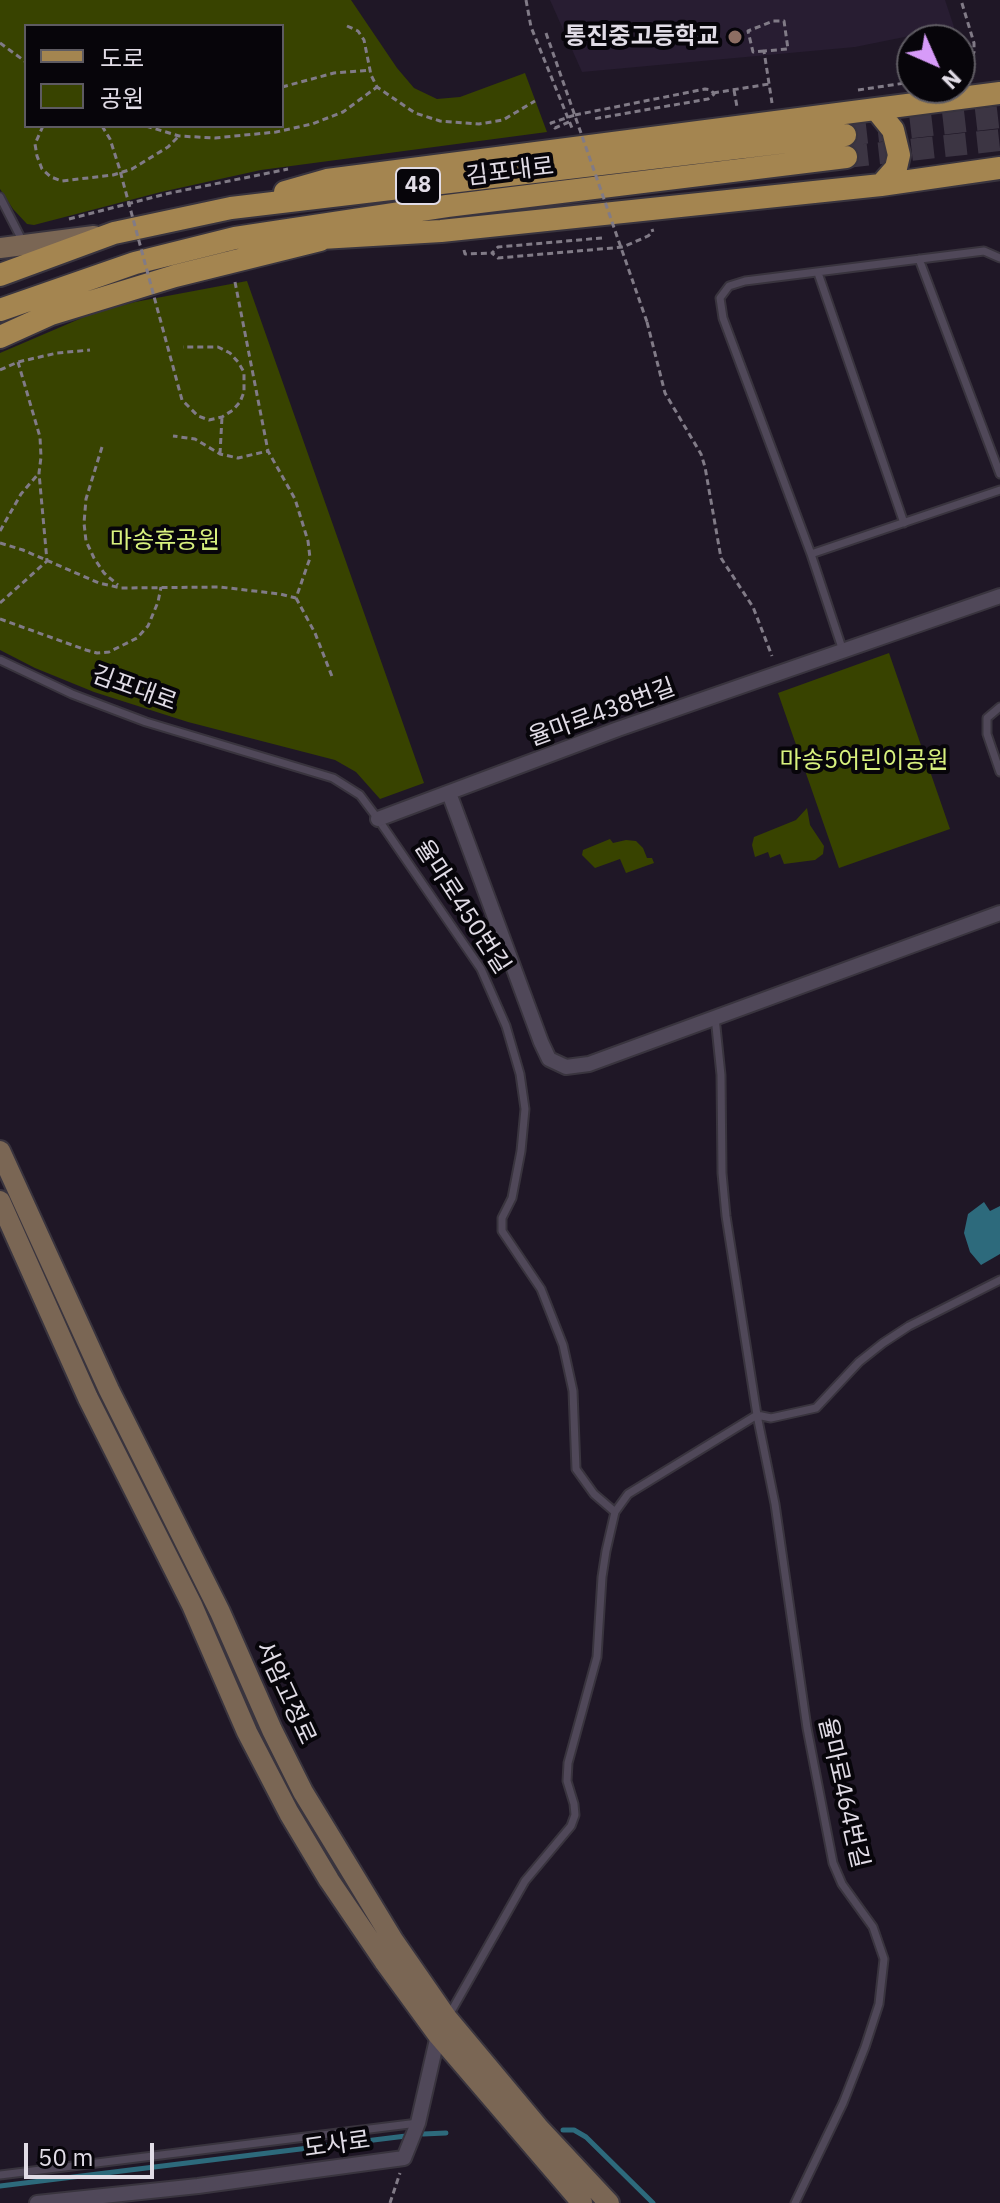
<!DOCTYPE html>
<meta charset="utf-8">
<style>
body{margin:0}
#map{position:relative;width:1000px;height:2203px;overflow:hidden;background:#1f1726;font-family:"IBM Plex Sans","Noto Sans KR",sans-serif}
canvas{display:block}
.legend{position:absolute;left:24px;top:24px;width:260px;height:104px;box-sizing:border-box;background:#07050a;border:2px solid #5e5b62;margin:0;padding:10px 14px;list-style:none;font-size:24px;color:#e1dce6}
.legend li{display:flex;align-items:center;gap:16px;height:40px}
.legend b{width:40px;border:2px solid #5e5b62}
.north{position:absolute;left:896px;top:24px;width:80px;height:80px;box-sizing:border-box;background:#07050a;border:2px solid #5e5b62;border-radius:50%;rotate:135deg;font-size:22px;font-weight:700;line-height:32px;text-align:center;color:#e1dce6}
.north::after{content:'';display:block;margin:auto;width:28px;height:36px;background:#d79bf9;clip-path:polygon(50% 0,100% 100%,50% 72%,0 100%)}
.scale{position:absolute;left:24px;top:2143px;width:130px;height:36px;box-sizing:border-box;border:4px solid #e1dce6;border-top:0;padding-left:10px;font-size:24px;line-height:28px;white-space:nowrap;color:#e1dce6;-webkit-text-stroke:6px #07050a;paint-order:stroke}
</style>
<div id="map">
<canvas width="1000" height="2203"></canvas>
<ul class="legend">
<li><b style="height:10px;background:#a48550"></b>도로</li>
<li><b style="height:22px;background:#384300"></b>공원</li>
</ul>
<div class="north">N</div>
<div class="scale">50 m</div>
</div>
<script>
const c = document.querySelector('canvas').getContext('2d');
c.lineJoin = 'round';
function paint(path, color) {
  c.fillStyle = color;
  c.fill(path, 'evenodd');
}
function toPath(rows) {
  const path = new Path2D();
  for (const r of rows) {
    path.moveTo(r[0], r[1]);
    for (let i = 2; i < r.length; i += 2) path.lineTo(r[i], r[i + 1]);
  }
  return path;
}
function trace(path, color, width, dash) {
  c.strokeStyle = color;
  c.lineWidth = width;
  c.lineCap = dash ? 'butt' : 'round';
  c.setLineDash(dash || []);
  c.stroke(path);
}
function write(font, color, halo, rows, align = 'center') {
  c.font = font + ' "IBM Plex Sans","Noto Sans KR",sans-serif';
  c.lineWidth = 8;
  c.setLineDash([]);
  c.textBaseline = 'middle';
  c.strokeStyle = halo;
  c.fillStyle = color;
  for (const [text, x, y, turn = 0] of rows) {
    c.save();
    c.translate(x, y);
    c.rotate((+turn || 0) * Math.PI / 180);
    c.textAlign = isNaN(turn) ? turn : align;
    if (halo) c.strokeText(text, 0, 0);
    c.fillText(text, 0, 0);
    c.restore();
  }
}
const built = toPath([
 [550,0,945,0,954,27,855,47,582,72]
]);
const green = toPath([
 [0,0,351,0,397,68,414,88,437,99,460,97,525,73,547,132,261,170,161,192,34,225,27,224,13,209,0,189],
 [26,26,282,26,282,126,26,126],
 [247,281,424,783,380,799,356,772,335,760,188,722,94,692,35,668,0,650,0,353,91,314,135,302],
 [889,653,950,829,839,868,778,693],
 [807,808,810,825,824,846,823,854,815,860,784,864,780,854,770,858,768,852,755,857,752,845,754,837,796,820],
 [610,839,613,843,626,840,636,841,643,848,647,858,652,858,654,863,626,873,620,859,595,868,582,855,583,850]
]);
const water = toPath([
 [984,1202,990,1211,1000,1206,1000,1254,981,1265,970,1252,964,1233,968,1214]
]);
const stream = toPath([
 [563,2130,574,2130,586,2137,653,2203],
 [423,2134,446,2133],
 [0,2186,406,2136]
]);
const primaryTunnel = toPath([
 [845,135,1000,117],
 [846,157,1000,140]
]);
const path = toPath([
 [526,0,531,27,572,128],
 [347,26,358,31,364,40,371,75,377,87,415,113,440,121,479,124,503,120,535,101],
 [0,43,26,62],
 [764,51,753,52,748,31,773,21,784,21,788,49,764,51,772,103],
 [960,71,969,66,974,52,974,43,961,0],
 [282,87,334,73,371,70],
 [734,90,737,107],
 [858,90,912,82],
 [713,93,769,84],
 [575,115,705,89,711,90,714,94,708,99,593,119],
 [43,126,35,144,37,156,42,169,51,177,62,181,113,175,132,169,168,147,179,136],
 [146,126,179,136,215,138,276,132,312,124,343,112,377,87],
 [69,219,170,193,288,169],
 [602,238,498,247,492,253,498,258,623,247,648,236,653,232,652,229],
 [464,250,465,254,492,253],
 [235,282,268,451],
 [647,322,665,393,701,454,705,467,721,558,753,607,772,656],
 [0,370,18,362,57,353,90,350],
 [102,447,86,499,84,523,86,541,94,558,104,573,118,585],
 [220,454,222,417],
 [0,531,21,494,39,473],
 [0,543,23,550,99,583,121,588,220,587,280,594,296,598,310,558,308,541,295,499,268,451,238,458,220,454,195,439,173,436],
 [296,598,315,633,333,679],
 [0,603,47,561,39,473,41,457,40,437,18,362],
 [0,619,86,650,97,653,109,652,137,638,148,626,158,602,161,587],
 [390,2203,400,2173]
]);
const service = toPath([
 [0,197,23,242],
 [919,259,1000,474],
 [818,273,904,523],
 [811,554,1000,490],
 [843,651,811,554,723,318,720,298,729,286,745,281,984,251,1000,258],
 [0,660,72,694,146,722,333,778,360,795,378,819,481,969,506,1026,520,1074,525,1109,521,1151,512,1198,502,1218,502,1231,541,1289,563,1345,573,1391,576,1469,594,1494,615,1512],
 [1000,707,987,718,987,734,1000,772],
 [715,1017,721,1075,722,1173,726,1216,757,1415,775,1504,807,1728,833,1863,842,1884,873,1927,884,1959,879,2004,865,2047,843,2103,795,2203],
 [448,2017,525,1881,571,1826,575,1815,574,1804,567,1781,568,1763,597,1657,602,1577,606,1551,615,1512,628,1494,757,1415,771,1418,816,1408,859,1362,883,1343,909,1326,1000,1280],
 [0,2175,418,2123]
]);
const minor = toPath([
 [449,793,541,1042,549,1059,566,1067,589,1064,1000,913],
 [378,819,618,729,1000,596],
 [37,2203,198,2186,404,2158,418,2123,438,2035]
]);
const secondary = toPath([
 [0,248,94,236],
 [0,1151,109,1390,220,1612,272,1730,303,1792,393,1940,447,2018,538,2127,609,2203],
 [0,1201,88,1398,192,1605,247,1732,289,1813,329,1880,384,1961,438,2035,582,2203]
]);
const primary = toPath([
 [876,109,893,130,899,155,896,168,881,185],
 [285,192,327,180,1000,93],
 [304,239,441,231,881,185,1000,168],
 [0,275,114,233,231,208,845,135],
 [0,310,135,263,235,238,447,206,846,157],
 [0,337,51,314,175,276,320,240]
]);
const pathBridge = toPath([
 [546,33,647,322],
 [569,122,555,128,551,123,575,115],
 [102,126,110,139,119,167,182,400,198,416,209,420,222,417,233,410,240,402,244,392,244,372,238,362,230,353,218,347,183,347]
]);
const markers = [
 [735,37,8,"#8d6e63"]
];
const shields = [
 [418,186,44]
];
const shieldNames = [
 ["48",418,186]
];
const poiNames = [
 ["통진중고등학교",719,37]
];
const streetNames = [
 ["김포대로",510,172,-7],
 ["김포대로",134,689,20],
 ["율마로438번길",602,713,-20],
 ["율마로450번길",462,907,57],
 ["서암고정로",285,1693,65],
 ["율마로464번길",843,1793,77],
 ["도사로",337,2145,-8]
];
const parkNames = [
 ["마송휴공원",165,541],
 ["마송5어린이공원",864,761]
];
paint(built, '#281d32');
paint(green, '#384300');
paint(water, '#2d6a7c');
trace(stream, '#2d6a7c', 5);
trace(primaryTunnel, '#3c3543', 22, [22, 11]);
trace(service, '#39343e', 11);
trace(minor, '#39343e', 18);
trace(secondary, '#39343e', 24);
trace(primary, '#39343e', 26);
trace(path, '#817b87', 3, [6, 4]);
trace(service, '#504859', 7);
trace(minor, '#504859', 14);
trace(secondary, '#7a6654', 20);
trace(primary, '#a48550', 22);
trace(pathBridge, '#817b87', 3, [6, 4]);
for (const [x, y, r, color] of markers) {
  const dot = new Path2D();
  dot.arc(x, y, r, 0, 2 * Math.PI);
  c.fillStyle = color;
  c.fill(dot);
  trace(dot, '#07050a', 3);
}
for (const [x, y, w] of shields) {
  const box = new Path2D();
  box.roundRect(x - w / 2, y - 18, w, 36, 6);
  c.fillStyle = '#07050a';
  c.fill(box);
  trace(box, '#e1dce6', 2);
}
write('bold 22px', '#e1dce6', null, shieldNames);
write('bold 24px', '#e1dce6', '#07050a', poiNames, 'right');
write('24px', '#e1dce6', '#07050a', streetNames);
write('24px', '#d8f17e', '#07050a', parkNames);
</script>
